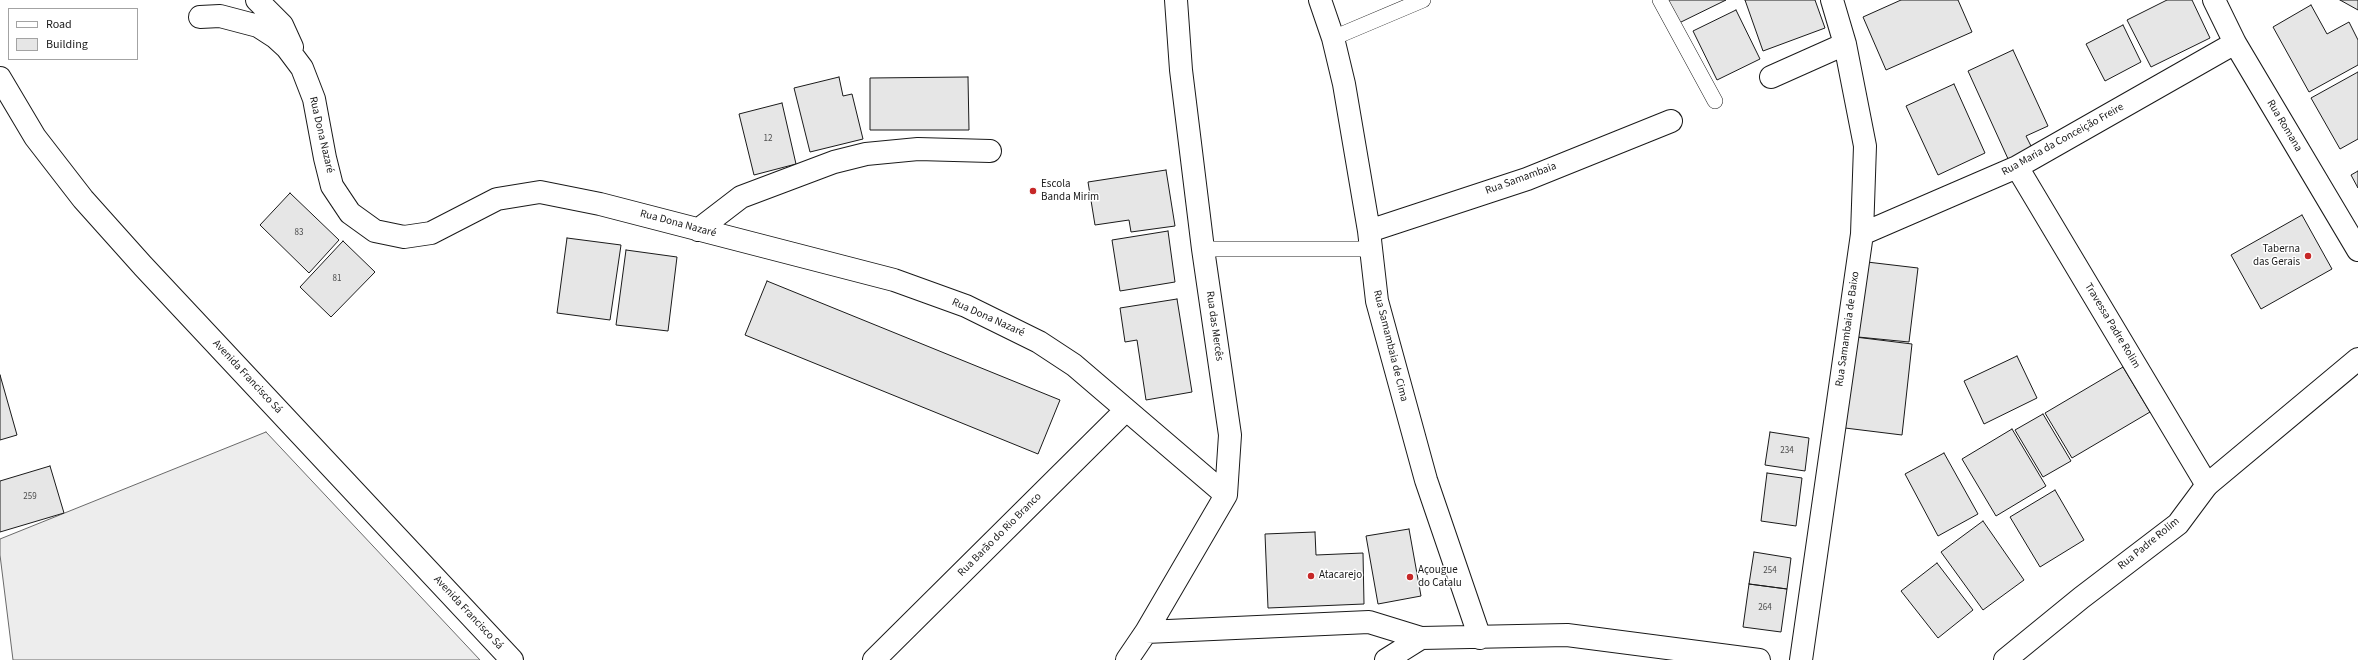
<!DOCTYPE html>
<meta charset="utf-8">
<style>
body{margin:0}
#map{position:relative;width:2358px;height:660px;overflow:hidden;background:#fff;font-family:"Source Sans 3",sans-serif}
canvas{display:block}
.legend{position:absolute;left:8px;top:8px;width:130px;height:52px;box-sizing:border-box;background:#fff;border:1px solid #a3a3a3;margin:0;padding:5px 7px;list-style:none;font-size:12px;color:#1a1a1a}
.legend li{display:flex;align-items:center;gap:8px;height:20px}
.legend b{width:20px;border:1px solid #a3a3a3}
</style>
<div id="map">
<canvas width="2358" height="660"></canvas>
<ul class="legend">
<li><b style="height:5px;background:#fff"></b>Road</li>
<li><b style="height:11px;background:#e6e6e6"></b>Building</li>
</ul>
</div>
<script>
const c = document.querySelector('canvas').getContext('2d');
c.lineJoin = 'round';
function paint(path, color) {
  c.fillStyle = color;
  c.fill(path, 'evenodd');
}
function toPath(rows) {
  const path = new Path2D();
  for (const r of rows) {
    path.moveTo(r[0], r[1]);
    for (let i = 2; i < r.length; i += 2) path.lineTo(r[i], r[i + 1]);
  }
  return path;
}
function trace(path, color, width, dash) {
  c.strokeStyle = color;
  c.lineWidth = width;
  c.lineCap = dash ? 'butt' : 'round';
  c.setLineDash(dash || []);
  c.stroke(path);
}
function write(font, color, halo, rows, align = 'center') {
  c.font = font + ' "Source Sans 3",sans-serif';
  c.lineWidth = 3;
  c.setLineDash([]);
  c.textBaseline = 'middle';
  c.strokeStyle = halo;
  c.fillStyle = color;
  for (const [text, x, y, turn = 0] of rows) {
    c.save();
    c.translate(x, y);
    c.rotate((+turn || 0) * Math.PI / 180);
    c.textAlign = isNaN(turn) ? turn : align;
    if (halo) c.strokeText(text, 0, 0);
    c.fillText(text, 0, 0);
    c.restore();
  }
}
const built = toPath([
 [266,432,480,660,13,660,0,555,0,539,266,432]
]);
const building = toPath([
 [1668,0,1726,0,1679,23,1668,0],
 [1745,0,1815,0,1825,28,1763,51,1745,0],
 [1901,0,1958,0,1972,32,1886,70,1863,17,1901,0],
 [2167,0,2192,0,2210,38,2151,67,2127,20,2167,0],
 [2340,0,2358,0,2358,10,2340,0],
 [2311,5,2327,34,2349,22,2358,40,2358,65,2309,92,2273,27,2311,5],
 [1736,10,1760,59,1717,80,1693,31,1736,10],
 [2123,25,2141,62,2105,81,2086,44,2123,25],
 [2013,50,2048,126,2026,136,2033,150,2009,161,1968,71,2013,50],
 [2358,72,2358,139,2340,149,2311,98,2358,72],
 [839,77,843,96,852,94,863,139,810,152,794,88,839,77],
 [968,77,969,130,870,130,870,78,968,77],
 [1954,84,1985,153,1938,175,1906,106,1954,84],
 [782,103,796,164,754,175,739,114,782,103],
 [1166,170,1175,226,1131,232,1129,220,1095,225,1088,182,1166,170],
 [2358,171,2358,188,2351,175,2358,171],
 [290,193,339,240,309,273,260,225,290,193],
 [2302,215,2332,269,2261,309,2231,255,2302,215],
 [1168,231,1175,282,1120,291,1112,240,1168,231],
 [567,238,621,245,610,320,557,313,567,238],
 [343,241,375,272,331,317,300,287,343,241],
 [626,250,677,257,668,331,616,325,626,250],
 [1867,262,1918,268,1909,342,1858,337,1867,262],
 [767,281,1060,400,1038,454,745,335,767,281],
 [1177,299,1192,392,1146,400,1137,340,1125,342,1120,308,1177,299],
 [1855,337,1912,344,1902,435,1845,428,1855,337],
 [2017,356,2037,398,1984,424,1964,381,2017,356],
 [2123,367,2150,412,2072,458,2045,413,2123,367],
 [0,375,17,435,0,440,0,375],
 [2043,414,2071,461,2043,477,2015,430,2043,414],
 [2012,429,2046,486,1996,516,1962,459,2012,429],
 [1770,432,1809,438,1805,471,1765,465,1770,432],
 [1944,453,1978,514,1938,536,1905,474,1944,453],
 [50,466,64,513,0,532,0,481,50,466],
 [1767,473,1802,478,1796,526,1761,521,1767,473],
 [2055,490,2084,540,2040,567,2010,517,2055,490],
 [1983,521,2024,580,1983,610,1941,552,1983,521],
 [1409,529,1421,596,1378,604,1366,536,1409,529],
 [1315,532,1316,555,1363,553,1364,604,1268,608,1265,534,1315,532],
 [1754,552,1791,558,1787,589,1749,584,1754,552],
 [1937,563,1973,610,1938,638,1901,591,1937,563],
 [1749,584,1787,589,1781,632,1743,627,1749,584]
]);
const lane = toPath([
 [1660,0,1715,101],
 [1333,38,1423,0],
 [1203,249,1371,249]
]);
const street = toPath([
 [257,0,282,25,292,47],
 [1320,0,1333,38,1344,84,1369,231,1377,301,1426,480,1480,638],
 [2214,0,2235,43,2358,250],
 [200,17,220,16,258,26,275,37,287,48,302,68,314,99,325,158,332,186,350,213,375,231,404,237,431,233,497,199,540,192,600,204,894,280,966,306,1039,342,1074,365,1226,495],
 [1771,77,1845,44],
 [0,78,35,137,83,199,143,266,512,660],
 [2017,167,2207,485],
 [698,230,741,197,834,162,866,154,918,149,990,151],
 [1369,231,1527,179,1671,121],
 [1862,234,2017,167,2235,43],
 [1146,632,1369,622,1421,638,1567,635,1759,660],
 [874,660,1126,410],
 [1127,660,1146,632,1226,495,1230,435,1203,249,1181,70,1176,0],
 [1386,660,1421,638],
 [1801,660,1862,234,1865,146,1845,44,1832,0]
]);
const secondary = toPath([
 [2005,660,2081,598,2178,524,2207,485,2358,359]
]);
const markers = [
 [1033,191,4,"#c62828"],
 [2308,256,4,"#c62828"],
 [1311,576,4,"#c62828"],
 [1410,577,4,"#c62828"]
];
const numberNames = [
 ["12",768,139],
 ["83",299,233],
 ["81",337,279],
 ["234",1787,451],
 ["259",30,497],
 ["254",1770,571],
 ["264",1765,608]
];
const streetNames = [
 ["Rua Romana",2284,126,59],
 ["Rua Dona Nazaré",321,135,77],
 ["Rua Maria da Conceição Freire",2063,140,-29],
 ["Rua Samambaia",1521,179,-20],
 ["Rua Dona Nazaré",678,224,15],
 ["Rua Dona Nazaré",988,318,24],
 ["Rua das Mercês",1214,326,82],
 ["Travessa Padre Rolim",2112,326,59],
 ["Rua Samambaia de Baixo",1848,329,-82],
 ["Rua Samambaia de Cima",1390,346,76],
 ["Avenida Francisco Sá",247,377,47],
 ["Rua Barão do Rio Branco",1000,535,-45],
 ["Rua Padre Rolim",2149,544,-39],
 ["Avenida Francisco Sá",468,613,47]
];
const poiNames = [
 ["Escola",1041,185],
 ["Banda Mirim",1041,198],
 ["Taberna",2300,250,"right"],
 ["das Gerais",2300,263,"right"],
 ["Açougue",1418,571],
 ["do Catalu",1418,584],
 ["Atacarejo",1319,576]
];
paint(built, '#ededed');
trace(built, '#6a6a6a', 1);
paint(building, '#e6e6e6');
trace(building, '#1a1a1a', 1);
trace(lane, '#1a1a1a', 16);
trace(street, '#1a1a1a', 24);
trace(secondary, '#1a1a1a', 24);
trace(lane, '#fff', 15);
trace(street, '#fff', 22);
trace(secondary, '#fff', 22);
for (const [x, y, r, color] of markers) {
  const dot = new Path2D();
  dot.arc(x, y, r, 0, 2 * Math.PI);
  c.fillStyle = color;
  c.fill(dot);
  trace(dot, '#fff', 1.5);
}
write('9px', '#4d4d4d', null, numberNames);
write('11px', '#1a1a1a', '#fff', streetNames);
write('11px', '#1a1a1a', '#fff', poiNames, 'left');
</script>
